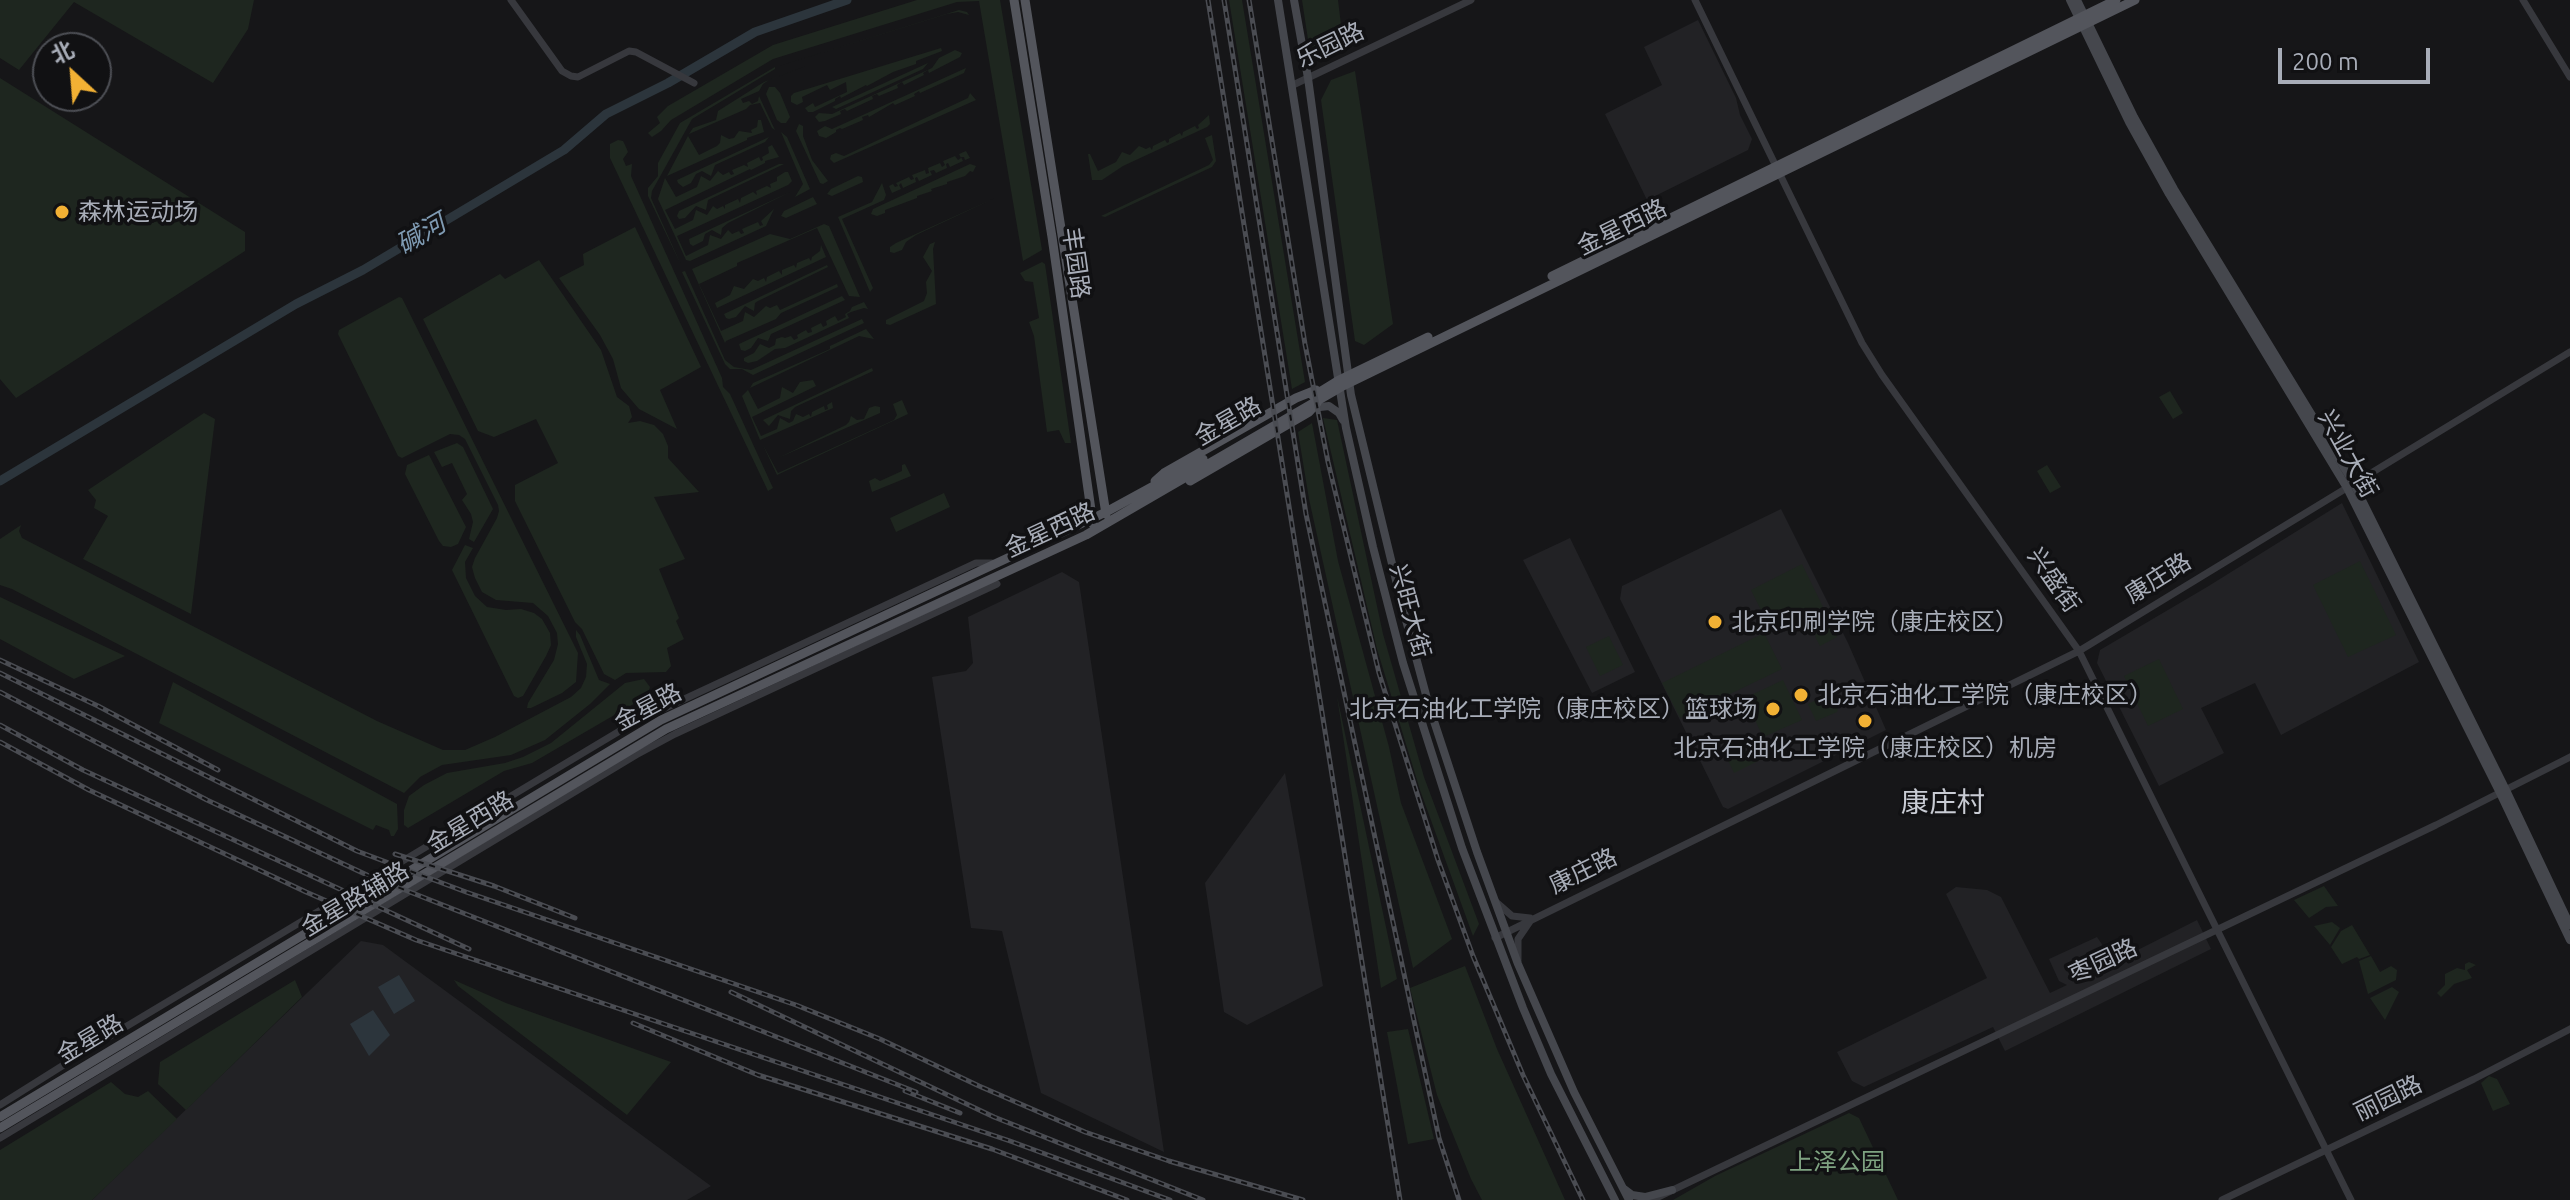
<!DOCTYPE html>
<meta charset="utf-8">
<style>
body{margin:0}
#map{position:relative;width:2570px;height:1200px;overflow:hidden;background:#161618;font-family:Ubuntu,"Noto Sans SC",sans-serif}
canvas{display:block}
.north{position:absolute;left:32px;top:32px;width:80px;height:80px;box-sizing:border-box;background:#111113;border:2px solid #4d4f55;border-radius:50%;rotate:334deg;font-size:22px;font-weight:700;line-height:32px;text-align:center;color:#a8adb8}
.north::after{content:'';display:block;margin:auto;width:28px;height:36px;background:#f2b134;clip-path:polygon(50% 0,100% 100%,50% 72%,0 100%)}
.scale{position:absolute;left:2278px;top:48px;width:152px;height:36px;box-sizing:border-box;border:4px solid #a8adb8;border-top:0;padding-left:10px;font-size:24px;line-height:28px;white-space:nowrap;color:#a8adb8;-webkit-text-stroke:6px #111113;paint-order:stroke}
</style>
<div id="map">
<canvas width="2570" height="1200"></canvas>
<div class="north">北</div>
<div class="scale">200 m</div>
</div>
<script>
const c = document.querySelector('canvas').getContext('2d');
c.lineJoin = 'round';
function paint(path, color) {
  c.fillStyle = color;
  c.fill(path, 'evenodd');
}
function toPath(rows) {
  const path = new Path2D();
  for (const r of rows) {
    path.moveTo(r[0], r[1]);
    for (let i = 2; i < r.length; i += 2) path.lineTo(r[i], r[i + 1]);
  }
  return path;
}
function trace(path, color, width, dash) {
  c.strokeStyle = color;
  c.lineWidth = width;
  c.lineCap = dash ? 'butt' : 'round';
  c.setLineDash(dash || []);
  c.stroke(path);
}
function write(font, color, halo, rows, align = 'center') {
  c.font = font + ' Ubuntu,"Noto Sans SC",sans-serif';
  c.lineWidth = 7;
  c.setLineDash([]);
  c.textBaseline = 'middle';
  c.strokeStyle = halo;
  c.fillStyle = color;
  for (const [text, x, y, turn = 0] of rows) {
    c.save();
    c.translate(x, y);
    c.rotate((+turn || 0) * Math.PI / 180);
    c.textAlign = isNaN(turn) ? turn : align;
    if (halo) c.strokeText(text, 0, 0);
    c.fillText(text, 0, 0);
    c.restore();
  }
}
const built = toPath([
 [1698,20,1736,98,1740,115,1752,139,1748,150,1647,200,1605,114,1662,85,1644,47],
 [2342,503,2419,662,2281,735,2255,683,2201,708,2224,753,2159,786,2097,663,2100,650,2207,587],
 [1781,509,1848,643,1886,730,1728,809,1723,807,1620,599,1622,586],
 [1570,538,1635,672,1592,693,1523,560],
 [1062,572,1079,582,1164,1152,1041,1093,1002,931,971,928,932,677,966,671,973,663,968,617],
 [1285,773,1323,986,1247,1025,1224,1012,1205,883],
 [1956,887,1987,890,2001,897,2050,993,2067,985,2059,981,2049,959,2097,937,2114,962,2197,920,2211,949,2005,1051,1993,1027,1864,1087,1852,1081,1837,1052,1987,978,1946,894],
 [361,941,383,945,711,1186,687,1200,92,1200]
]);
const green = toPath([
 [0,0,254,0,248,29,213,83,74,2,19,70,0,58],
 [917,0,1000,0,1042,250,1023,261,979,1,957,2,773,59,671,120,661,131,652,137,648,133,660,123,657,117,668,106,773,45],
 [1229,0,1242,0,1305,382,1292,389],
 [1302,0,1338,0,1344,49,1329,56,1315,53,1309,46],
 [959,10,967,12,969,15,958,12,947,14,779,66],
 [941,48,942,51,916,61,916,64,893,72,867,86,866,85,841,98,840,96,835,99,835,101,813,112,808,112,805,108,813,103,815,107,847,92,846,82,830,90,827,85,802,97,803,102,797,105,791,102,791,96,794,93],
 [955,50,962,53,960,57,929,73,928,70,923,73,924,75,904,85,902,82,897,85,898,88,879,96,877,94,872,96,873,99,847,111,845,109,840,111,841,114,825,121,819,122,815,117,819,113,832,114,932,68,939,58],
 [928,63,923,69,836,109,832,107],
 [806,66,769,80,763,84,759,91,741,99,743,103,749,101,752,104,758,101,759,96,775,130,772,128,760,103,750,105,746,109,689,134,693,128,716,120,718,111,764,82],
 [775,67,775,69,692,119,652,191,651,198,681,265,648,196,648,188,658,176,658,163,680,123],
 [966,68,964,73,920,93,919,91,914,94,915,96,895,105,893,103,869,117,868,115,862,117,863,120,842,129,840,128,836,130,836,132,826,138,819,136,817,131,825,126,832,129],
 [1355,71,1393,324,1364,345,1355,341,1321,100,1331,80],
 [0,78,245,232,245,251,16,398,0,379],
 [769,87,775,87,780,93,790,117,786,123,781,123,777,120,766,94],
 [970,93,976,100,834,163,830,159,831,155,836,153,844,156,968,98],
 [1209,115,1210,124,1207,127,1123,166,1102,180,1092,180,1088,154,1090,154,1098,171,1116,162,1122,152,1130,155,1139,146,1146,149,1150,147,1152,150,1153,146,1165,140,1167,143,1169,142,1169,139,1180,133,1182,136,1183,132,1195,126,1197,129,1199,128,1198,125],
 [758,120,761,120,764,132,747,138,747,140,667,176,688,136,699,155,717,146,720,143,721,135,729,139,734,138,739,131,752,133,751,130,757,127],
 [799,124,803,126,803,136,812,160,828,181,823,184,820,183,796,131],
 [781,132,787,137,810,189,795,197,803,184],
 [1212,135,1216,161,1212,167,1105,217,1101,216,1209,165,1213,160,1205,138],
 [769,137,765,142,715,165,711,176,702,171,696,174,691,183,683,187,678,183,677,180],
 [618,140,623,141,625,145,628,152,623,159,626,166,632,164,631,176,722,378,723,387,730,394,773,488,768,491,610,158,610,144],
 [772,145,779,157,765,161,765,163,751,170,750,169,665,210,675,229,693,220,696,210,707,215,713,206,717,209,723,206,725,209,725,205,738,199,740,203,741,198,753,192,757,195,756,191,767,186,771,188,770,184,777,181,777,177,785,172,788,172,792,181,788,185,677,236,686,256,708,245,710,235,721,239,728,230,732,234,739,231,741,234,744,233,742,229,758,222,760,226,763,225,761,221,774,209,766,226,690,261,686,260,658,199,665,178,676,197,697,187,701,176,710,181,718,171,723,175,729,172,731,175,734,174,732,170,744,165,748,167,747,163,759,157,761,161,763,160,762,157,769,153,768,147],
 [966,151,970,158,965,160,964,157,961,157,963,161,950,167,948,163,946,164,947,168,936,173,934,170,930,171,932,175,919,181,917,177,915,178,916,182,903,188,901,183,899,185,901,189,892,193,889,186,893,184,895,187,898,186,896,183,909,177,911,180,914,179,912,175,925,170,926,174,929,173,928,168,940,163,942,167,945,165,943,161,955,156,958,160,961,158,959,154],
 [779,164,784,164,708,200,706,210,696,206,685,218,679,219,677,216,679,211],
 [970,164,976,166,973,172,970,171,965,176,947,182,947,184,931,189,932,191,917,196,917,198,885,210,885,213,877,216,871,214,873,209],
 [858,176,862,177,863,182,832,196,827,194,831,189],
 [882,183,886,195,884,200,842,219,873,288,870,292,838,217,872,202],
 [790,192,728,223,722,228,721,235,712,230,705,234,703,241,693,246,690,244,689,239],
 [813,197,817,204,786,218,781,216,784,211],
 [995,198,916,235,906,242,902,250,894,253,890,252,890,247,896,243],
 [824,224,829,226,860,297,849,296,817,228,737,263,737,266,699,284,721,331,743,321,745,312,754,317,766,306,770,308,777,305,780,310,837,284,838,287,781,313,776,319,726,341,725,343,692,269,770,234,790,239],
 [635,227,701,367,660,390,677,429,639,409,621,388,613,359,600,335,559,278,584,265,583,254],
 [935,242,933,249,936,304,890,325,886,324,886,320,924,301,927,293,926,282,932,271,923,257,930,244],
 [821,245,826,257,717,308,715,303,730,295,734,286,744,289,753,279,758,281,764,278,766,282,767,277,779,271,782,275,782,270,794,265,796,268,797,263,809,258,811,261,812,257,820,251],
 [539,260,601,350,617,397,629,406,632,417,628,423,640,421,654,425,663,434,668,446,668,458,699,492,654,497,685,559,659,569,679,618,676,621,684,639,667,648,671,666,666,672,626,673,615,680,604,674,582,629,575,622,515,501,515,485,558,463,536,419,494,437,478,431,423,319,500,274,505,279],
 [1042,262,1045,264,1071,443,1065,443,1059,430,1047,432,1034,336,1029,322,1039,318,1033,282,1025,281,1020,273],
 [827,265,828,267,758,301,755,303,754,311,745,306,736,317,729,319,726,318,724,314],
 [685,271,725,360,734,367,751,370,862,319,864,323,753,375,742,369,730,369,725,364,682,272],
 [842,296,845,300,771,334,768,341,758,338,751,348,745,351,741,350,739,344],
 [399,297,402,298,578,653,576,682,562,693,531,708,527,708,528,703,554,660,558,644,557,633,548,616,533,603,496,600,482,592,475,578,472,567,475,558,497,518,499,511,498,505,465,439,459,435,450,434,402,458,398,456,338,334,339,330],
 [864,302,868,309,864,308,851,312,847,314,849,318,785,348,775,349,757,361,748,363,744,361,744,358,754,353,760,344,769,348,775,345,776,339,782,337,785,338,791,336,794,340,798,338,797,335,806,330,808,333,812,332,811,328,821,323,823,327,827,325,826,321,835,316,838,321,846,317,845,314,850,311,852,307],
 [866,329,874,339,859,336,750,388,753,383,821,353,830,349,830,346],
 [872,368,873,371,795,407,791,411,790,419,778,415,769,426,763,420],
 [813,380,816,386,752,417,761,436,777,429,780,418,789,423,793,421,796,414,803,417,809,414,811,417,812,412,824,406,825,410,828,409,827,405,832,402,833,408,760,440,742,396,748,390,758,409,780,398,782,387,793,393,800,382],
 [2170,391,2183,413,2173,419,2159,397],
 [902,400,908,414,777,475,763,445,778,473,894,420,897,415,893,404],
 [875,406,880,407,880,413,778,458,846,425,849,422,851,416,857,420,864,419,869,408],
 [204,413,215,419,191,614,83,559,108,516,94,508,96,500,88,490],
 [1323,418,1337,420,1383,634,1424,777,1479,924,1473,936,1420,790,1377,649],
 [1312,423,1338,561,1389,747,1401,803,1452,939,1413,968,1309,499,1298,432],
 [457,443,463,447,493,509,474,542,469,539,473,522,471,514,462,500,467,494,452,463,442,467,434,452],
 [429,455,466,527,458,544,451,547,443,546,439,541,405,474,407,465],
 [905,464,911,476,872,492,869,481,875,478,880,481,902,471,902,465],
 [2047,465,2061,487,2050,493,2037,471],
 [944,493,950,507,896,532,890,518],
 [21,525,19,531,22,538,377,721,443,750,465,750,495,737,571,697,581,688,586,677,587,664,576,637,576,630,580,635,599,680,610,684,590,704,545,740,511,755,442,765,420,777,404,793,12,589,0,585,0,539],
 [465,545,473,548,465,562,466,578,475,596,487,607,506,610,521,609,534,613,542,619,550,633,551,645,546,656,523,696,518,698,514,696,452,570],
 [2360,561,2396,635,2348,657,2313,585],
 [1802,564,1823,607,1772,632,1751,590],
 [0,597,125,656,74,679,0,639],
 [1825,616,1837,637,1820,646,1815,636,1822,627,1818,619],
 [1764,633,1782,669,1680,718,1662,683],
 [1609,636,1623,665,1600,676,1586,647],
 [2159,659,2183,709,2148,726,2124,676],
 [644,679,650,687,647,696,532,763,504,771,408,828,404,825,404,810,409,796,424,785,447,773,505,763,523,757,551,743,625,683],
 [1783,680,1802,720,1763,737,1745,698],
 [173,682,397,804,398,829,394,836,391,836,389,830,376,825,373,830,159,723],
 [1828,694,1835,698,1839,706,1837,712,1816,721,1808,704],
 [1337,696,1397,979,1381,988],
 [1737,750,1742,752,1750,751,1753,755,1760,751,1768,756,1734,773,1727,758,1743,759,1731,753],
 [2324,886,2338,906,2326,907,2309,918,2294,900],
 [2332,922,2340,928,2330,945,2314,926],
 [2352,925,2370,955,2359,959,2357,957,2342,964,2331,947,2341,931],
 [2371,956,2380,972,2391,966,2397,970,2396,980,2368,994,2359,961],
 [2469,962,2476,965,2467,970,2472,978,2454,984,2441,997,2437,993,2445,985,2445,974,2457,968,2465,970,2465,964],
 [1465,966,1497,1049,1565,1200,1482,1200,1471,1179,1437,1095,1410,988],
 [295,980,302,997,186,1110,158,1084,160,1062],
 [454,980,506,1003,671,1062,627,1115,458,986],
 [2392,987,2399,992,2385,1020,2370,998],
 [1408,1029,1434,1139,1408,1144,1387,1032],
 [2489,1076,2497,1079,2510,1104,2493,1111,2481,1083],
 [111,1082,125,1094,138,1097,148,1091,177,1119,92,1200,0,1200,0,1150],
 [1849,1113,1859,1118,1898,1200,1673,1200,1715,1176]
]);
const water = toPath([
 [399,975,415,1001,394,1014,378,987],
 [373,1010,390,1035,369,1056,350,1024]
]);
const river = toPath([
 [0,481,296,304,363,270,564,150,606,114,668,83,755,32,847,0]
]);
const tertiary = toPath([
 [511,0,562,71,571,76,578,77,629,51,636,52,694,83],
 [1695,0,1862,343,1882,375,2079,651,2351,1200],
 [2523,0,2570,77],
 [1293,85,1471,0],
 [1496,902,1512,916,1530,918],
 [1495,938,2079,651,2570,352],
 [1518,960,1518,939,1531,920],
 [0,1105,97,1044,633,723,976,563,992,563],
 [0,1138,636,755,675,734,997,584],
 [1652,1200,2436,825,2570,757],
 [2222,1200,2474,1079,2570,1029]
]);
const secondary = toPath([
 [1278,0,1346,428,1373,547,1403,663,1462,848,1523,1008,1551,1074,1615,1200],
 [1294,0,1308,78,1351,395,1403,609,1429,706,1477,852,1518,964,1574,1092,1629,1200],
 [2070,0,2129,122,2169,194,2347,488,2500,793,2570,940],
 [2077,0,2134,117,2174,189,2354,484,2506,790,2570,925],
 [1311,408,1329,406,1339,413,1343,420],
 [1624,1189,1632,1195,1645,1197,1672,1190]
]);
const primary = toPath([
 [1014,0,1052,237,1093,524],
 [1025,0,1106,514],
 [1552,276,2116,0],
 [1337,381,1428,337],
 [1313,396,1339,380],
 [1155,481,1164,473,1296,398,1316,390],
 [1190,481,1309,412,1317,403],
 [0,1117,661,720,1106,512,1203,459],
 [0,1128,666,729,1086,535,1341,387,2135,0]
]);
const rail = toPath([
 [1208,0,1400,1200],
 [1224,0,1306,514,1439,1138,1459,1200],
 [1249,0,1305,344,1328,462,1379,673,1438,860,1473,956,1523,1075,1583,1200],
 [0,660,98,706,218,770],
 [0,673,357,851,466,892,796,1005,880,1039,979,1086,1085,1132,1169,1161,1303,1200],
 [0,692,207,800,367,875,916,1092],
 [0,725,83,770,469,949],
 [0,742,89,790,306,892,416,940,1010,1141,1170,1200],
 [395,854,494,886,575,918],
 [731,992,994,1117,1203,1200],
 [633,1023,758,1075,992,1149,1127,1200],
 [905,1091,960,1113]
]);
const markers = [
 [62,212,8,"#f2b134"],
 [1715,622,8,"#f2b134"],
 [1801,695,8,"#f2b134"],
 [1773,709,8,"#f2b134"],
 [1865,721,8,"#f2b134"]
];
const streetNames = [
 ["乐园路",1330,45,-26],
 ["金星西路",1622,227,-26],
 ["丰园路",1076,263,82],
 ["金星路",1228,421,-30],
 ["兴业大街",2348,454,61],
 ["金星西路",1050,530,-25],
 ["康庄路",2158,578,-32],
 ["兴盛街",2054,580,55],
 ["兴旺大街",1410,611,75],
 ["金星路",648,707,-28],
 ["金星西路",470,822,-31],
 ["康庄路",1583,871,-26],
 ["金星路辅路",355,899,-31],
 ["枣园路",2103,961,-25],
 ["金星路",90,1039,-31],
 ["丽园路",2388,1098,-26]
];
const poiNames = [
 ["森林运动场",78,212],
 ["北京印刷学院（康庄校区）",1731,622],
 ["北京石油化工学院（康庄校区）",1817,695],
 ["北京石油化工学院（康庄校区）篮球场",1757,709,"right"],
 ["北京石油化工学院（康庄校区）机房",1865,748,"center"]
];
const parkNames = [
 ["上泽公园",1837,1162]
];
const waterNames = [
 ["碱河",421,234,-30]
];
const quarterNames = [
 ["康庄村",1943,803]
];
paint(built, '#222225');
paint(green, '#1e261f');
paint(water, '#2c353c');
trace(river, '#2c353c', 9);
trace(tertiary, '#37383d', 7);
trace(secondary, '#45474d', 8);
trace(primary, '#53555c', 9);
trace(rail, '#4a4c52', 5);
trace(rail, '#111113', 2, [6]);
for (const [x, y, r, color] of markers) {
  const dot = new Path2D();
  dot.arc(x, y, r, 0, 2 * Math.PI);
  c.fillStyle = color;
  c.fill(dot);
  trace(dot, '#111113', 3);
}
write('24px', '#a8adb8', '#111113', streetNames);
write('24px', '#a8adb8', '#111113', poiNames, 'left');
write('24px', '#7fa381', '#111113', parkNames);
write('italic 26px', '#7f9bb3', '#111113', waterNames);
write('28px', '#c9ccd4', '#111113', quarterNames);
</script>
